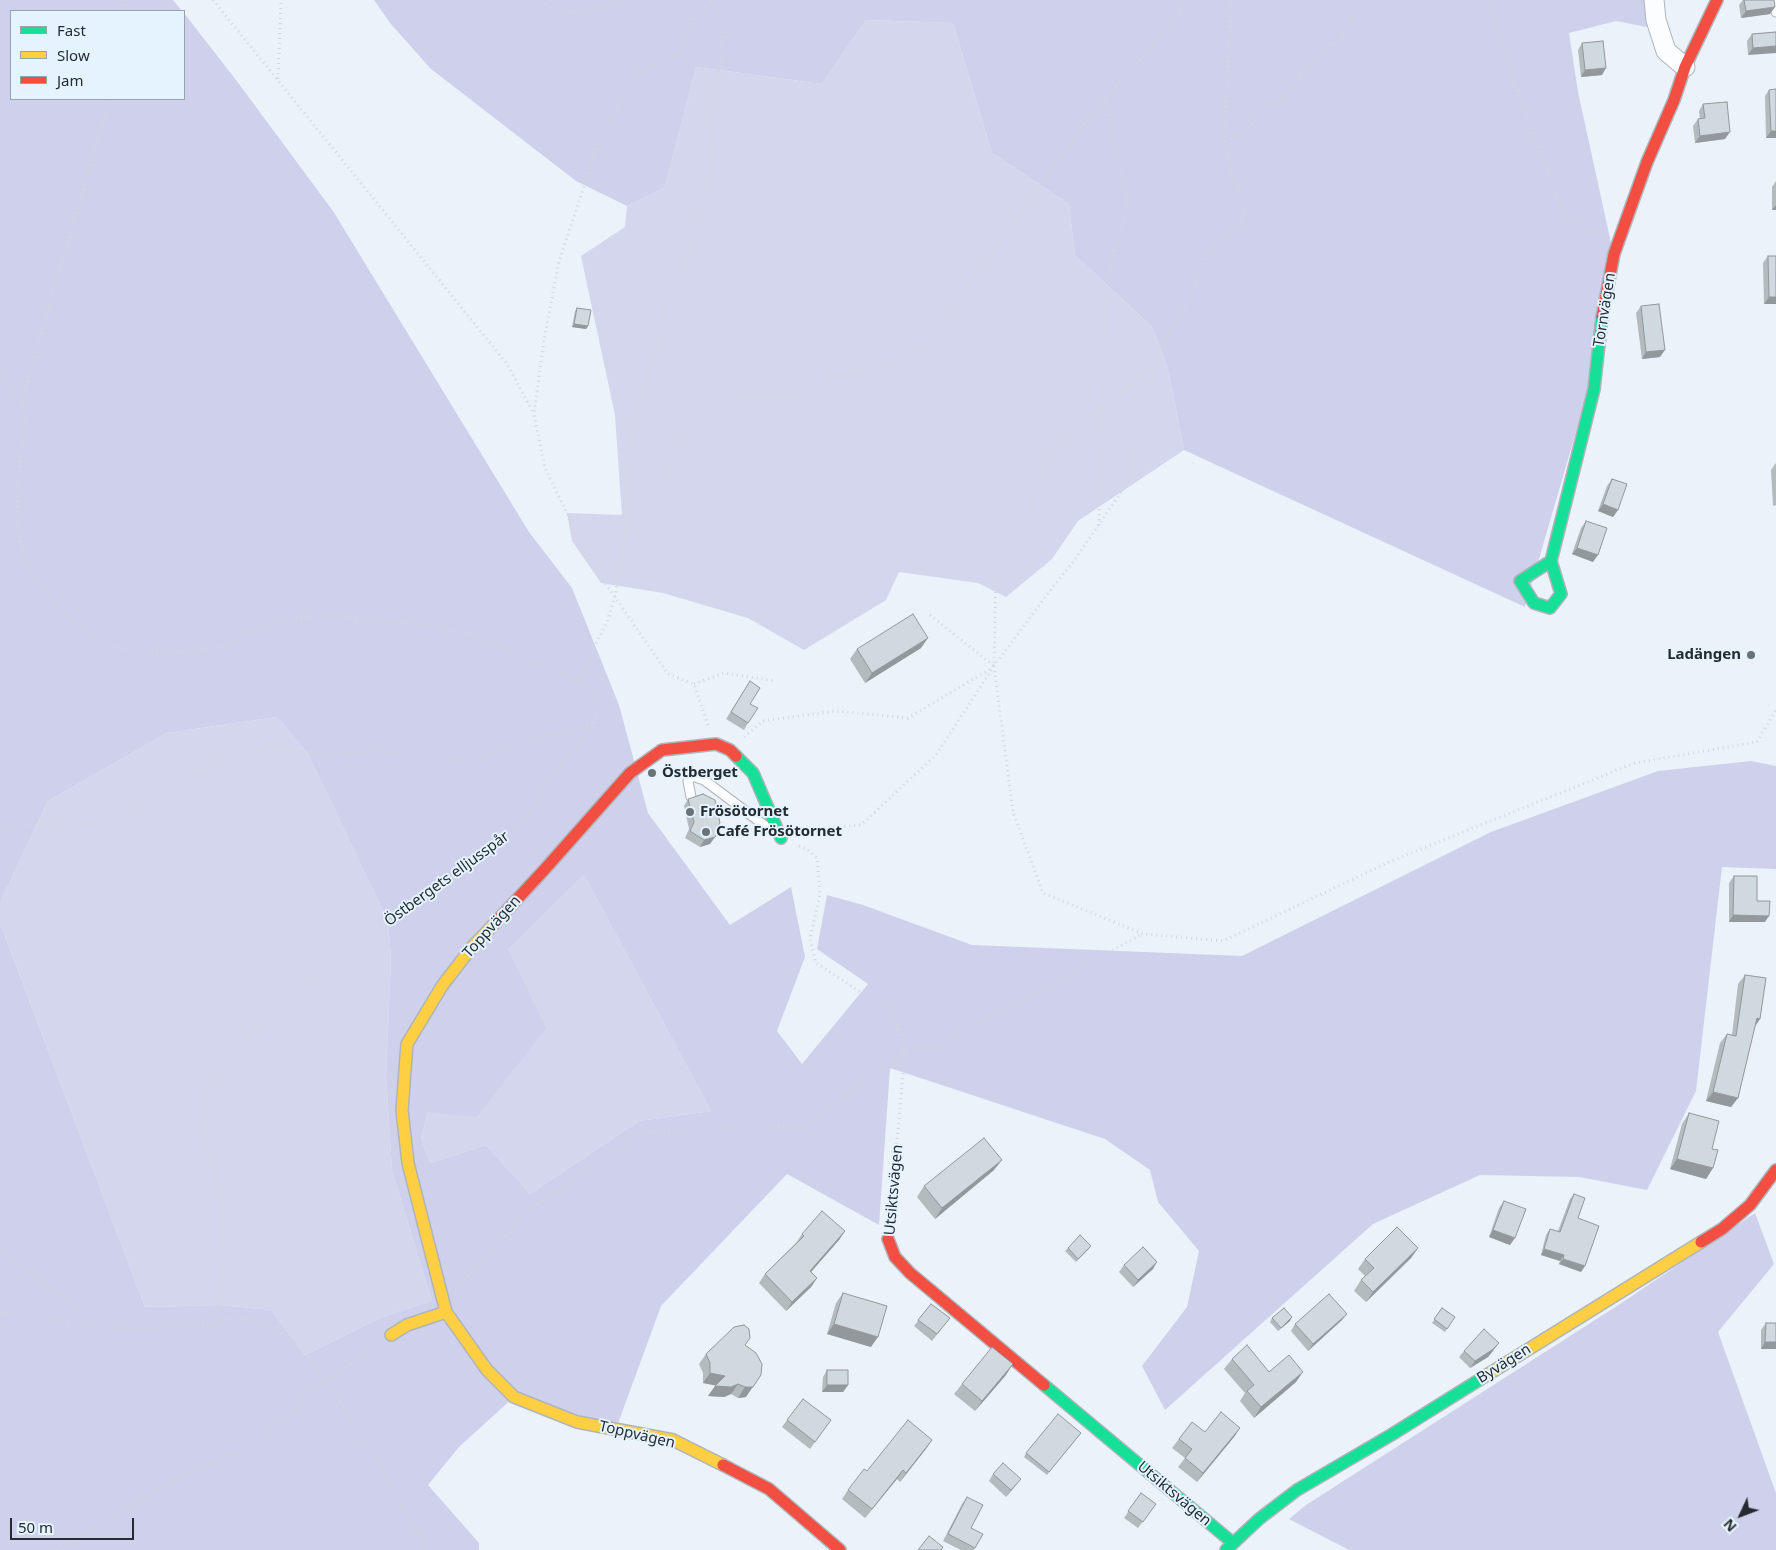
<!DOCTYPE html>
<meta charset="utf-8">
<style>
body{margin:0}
#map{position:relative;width:1776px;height:1550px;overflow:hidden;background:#ebf2f9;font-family:"Noto Sans",sans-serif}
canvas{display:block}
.legend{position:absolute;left:10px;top:10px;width:175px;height:90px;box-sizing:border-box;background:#e5f3ff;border:1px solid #98a3ad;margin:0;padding:6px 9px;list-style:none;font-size:15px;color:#252c31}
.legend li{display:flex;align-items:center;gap:10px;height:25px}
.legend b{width:25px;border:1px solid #98a3ad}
.north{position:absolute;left:1716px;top:1490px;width:50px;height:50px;-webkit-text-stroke:4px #e5f3ff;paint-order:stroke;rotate:227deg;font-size:14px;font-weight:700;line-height:20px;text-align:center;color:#252c31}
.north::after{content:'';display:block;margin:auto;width:18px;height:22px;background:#252c31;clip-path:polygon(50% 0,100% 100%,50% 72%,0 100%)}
.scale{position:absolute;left:10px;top:1518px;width:124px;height:22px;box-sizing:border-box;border:2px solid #252c31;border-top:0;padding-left:6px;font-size:15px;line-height:18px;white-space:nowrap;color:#252c31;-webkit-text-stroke:4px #e5f3ff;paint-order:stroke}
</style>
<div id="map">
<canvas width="1776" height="1550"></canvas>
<ul class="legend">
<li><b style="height:6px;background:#16e098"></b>Fast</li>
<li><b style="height:6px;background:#ffcf43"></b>Slow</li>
<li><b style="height:6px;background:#f24e42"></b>Jam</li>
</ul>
<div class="north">N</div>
<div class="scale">50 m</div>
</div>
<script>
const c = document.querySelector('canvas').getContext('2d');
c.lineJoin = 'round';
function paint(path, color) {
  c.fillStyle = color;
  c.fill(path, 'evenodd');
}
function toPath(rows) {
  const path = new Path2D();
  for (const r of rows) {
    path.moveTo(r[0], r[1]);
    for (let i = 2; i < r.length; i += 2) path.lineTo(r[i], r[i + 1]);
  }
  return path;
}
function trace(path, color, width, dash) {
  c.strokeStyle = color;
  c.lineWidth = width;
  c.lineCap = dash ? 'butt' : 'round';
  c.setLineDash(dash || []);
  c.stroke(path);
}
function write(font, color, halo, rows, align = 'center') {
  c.font = font + ' "Noto Sans",sans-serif';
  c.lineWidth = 4;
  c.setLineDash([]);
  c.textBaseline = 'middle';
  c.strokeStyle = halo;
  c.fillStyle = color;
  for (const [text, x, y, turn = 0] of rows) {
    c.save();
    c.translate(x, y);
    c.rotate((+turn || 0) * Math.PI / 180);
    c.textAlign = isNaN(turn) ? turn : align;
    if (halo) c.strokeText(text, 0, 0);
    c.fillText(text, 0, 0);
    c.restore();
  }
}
const green = toPath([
 [866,20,953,23,992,153,1069,204,1075,255,1152,327,1168,369,1184,450,1078,521,1052,559,1006,597,978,583,899,572,886,600,804,650,748,618,663,593,601,583,572,541,567,513,622,515,615,415,581,256,625,227,627,206,665,187,696,67,822,84],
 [277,717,308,754,388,921,391,959,386,1075,392,1171,432,1301,382,1317,305,1355,271,1310,220,1305,145,1307,0,923,0,903,48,801,167,733],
 [584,875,711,1111,639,1121,530,1194,486,1145,430,1163,421,1138,428,1112,508,950]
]);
const forest = toPath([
 [0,0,173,0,182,11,11,11,11,99,184,99,184,13,239,84,333,211,529,532,572,588,619,705,648,813,730,925,791,887,805,957,777,1031,802,1064,868,984,817,949,827,895,863,905,972,945,1242,956,1491,832,1658,771,1751,761,1776,766,1776,869,1722,867,1696,1091,1647,1190,1579,1177,1480,1175,1373,1224,1165,1410,1142,1366,1187,1307,1199,1251,1158,1202,1150,1170,1105,1139,890,1068,879,1225,787,1174,661,1306,616,1429,514,1397,459,1447,428,1485,479,1543,479,1550,0,1550,0,923,145,1307,220,1305,271,1310,305,1355,382,1317,432,1301,392,1171,386,1075,391,959,388,921,308,754,277,717,167,733,48,801,0,903],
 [584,875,711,1111,639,1121,530,1194,486,1145,430,1163,421,1138,428,1112,477,1117,546,1028,508,950],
 [374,0,1658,0,1661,22,1647,27,1616,21,1569,33,1578,92,1611,243,1589,387,1525,607,1184,450,1168,369,1152,327,1075,255,1069,204,992,153,953,23,866,20,822,84,696,67,665,187,627,206,576,181,431,69,390,23],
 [1755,1213,1774,1264,1718,1332,1776,1493,1776,1550,1349,1550,1289,1519,1306,1505,1620,1304]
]);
const path = toPath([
 [213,0,507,364,534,414],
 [551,0,547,5,552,11,575,12,629,0],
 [1487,0,1524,112,1559,202,1567,216,1576,227,1588,233,1598,236],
 [122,11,123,0],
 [278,79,281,0],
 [1224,142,1231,0],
 [0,374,21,401,25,421,17,491,18,525,23,555,37,581,55,603,77,625,100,641,126,650,191,652,227,645,252,632,295,618,330,615,423,625,476,635,504,647,540,667,578,679,597,697,598,709,594,724,550,779,540,799,512,834,425,897,388,921,319,972,251,1033,219,1070,203,1104,205,1140,221,1195,224,1246,220,1305,208,1326],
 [21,401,110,99],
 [1099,525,1106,283,1128,203,1105,100],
 [626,531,627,475,637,414,654,359,666,310,690,247,706,192,714,153,710,132,705,121,722,62,719,51,724,31,710,0],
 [930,615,994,666,996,575,1026,519,1043,466,1076,429,1152,366,1187,304,1210,251,1241,224,1246,203,1231,172,1224,142,1238,135,1249,127,1260,112,1267,106,1283,101,1284,95,1299,82,1301,72,1309,67,1318,51,1325,49,1328,44,1335,44,1343,39,1343,28,1352,18,1359,6,1368,0],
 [994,666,1013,812,1043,893,1143,934,1223,941,1391,861,1635,763,1757,742,1776,710],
 [578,679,607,622,615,597,626,532,655,503,695,412,734,397,799,395,844,373,901,363,949,325,968,282,1001,242,1088,119,1179,15,1182,0],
 [694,684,724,673,776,681],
 [708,725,694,684,668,674,615,597,578,545,567,513,545,468,534,414,544,340,559,261,601,136,638,73,680,54,693,13,715,0],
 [744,737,763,721,836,711,908,718,992,668],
 [715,812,729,814],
 [0,829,29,825,70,827,100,824,139,806,173,780,223,760,271,744,308,754,421,751,467,764,530,740,594,724],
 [800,832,807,829,861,825,936,755,994,666,1052,588,1073,562,1131,478,1133,449,1156,373,1152,366],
 [799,846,807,849,817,858,820,894,810,939,816,963,862,993,880,998,895,1014,905,1052,890,1219],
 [0,1252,79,1308,80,1326],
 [377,1262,398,1306],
 [460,1283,537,1204,643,1131,673,1134,745,1123,803,1128,905,1052,941,1045,1142,934],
 [0,1314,12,1312,35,1312,61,1323,93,1327,151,1329,181,1325,208,1326,235,1317,261,1320,283,1333,305,1355,336,1394,423,1541,426,1550],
 [56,1550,182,1476,263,1441,326,1381,376,1346]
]);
const lane = toPath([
 [1774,0,1776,12],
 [691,797,688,781,692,776,704,780,768,828]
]);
const street = toPath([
 [1654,0,1656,20,1666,51,1685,67]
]);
const fast = toPath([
 [1551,561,1520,581,1534,603,1550,608,1561,594,1551,561,1594,389,1602,317],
 [736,756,753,773,781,838],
 [1044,1385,1233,1543],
 [1226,1550,1259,1519,1297,1490,1391,1435,1487,1375]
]);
const slow = toPath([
 [446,1312,408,1163,402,1110,407,1044,442,986,472,947,496,922],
 [391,1335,407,1325,446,1312,487,1370,514,1397,577,1422,673,1440,723,1465],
 [1487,1375,1701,1242]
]);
const jam = toPath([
 [1602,317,1614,254,1647,162,1674,100,1685,67,1717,0],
 [496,922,545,869,630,773,662,750,716,744,730,750,736,756],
 [888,1239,895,1257,910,1273,1044,1385],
 [1701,1242,1722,1229,1750,1205,1776,1170],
 [723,1465,769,1489,840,1550]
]);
const wall = toPath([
 [1743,0,1774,0,1770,14,1741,18,1739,5],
 [1776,32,1748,55,1747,41,1752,34],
 [1582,43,1602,75,1581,77,1578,50],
 [1776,89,1776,138,1766,138,1765,96,1769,90],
 [1703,104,1725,139,1695,143,1693,126,1698,119,1700,119,1699,111],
 [1776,181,1776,210,1772,210,1772,187],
 [1768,256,1776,256,1776,304,1764,304,1763,263],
 [1641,306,1660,357,1642,359,1636,313],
 [577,308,588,326,586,329,572,327,575,311],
 [1776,463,1776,505,1773,506,1771,470],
 [1612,479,1618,510,1613,517,1598,511,1607,486],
 [1586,521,1593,562,1572,554,1581,528],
 [921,648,865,683,850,659,857,649],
 [750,681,750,704,748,723,744,730,726,719],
 [688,799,717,827,718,832,710,844,700,847,685,838,689,829,684,806],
 [1734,876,1757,901,1765,922,1729,922,1729,883],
 [1745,975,1760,1019,1755,1026,1738,1098,1731,1107,1706,1101,1720,1043,1727,1034,1732,1035,1738,984],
 [1689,1113,1712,1149,1713,1168,1706,1179,1670,1169,1682,1124],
 [994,1170,935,1219,917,1197,924,1186],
 [1574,1194,1578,1218,1581,1272,1559,1264,1560,1261,1541,1255,1546,1235,1550,1229,1558,1231,1570,1199],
 [1504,1201,1510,1245,1489,1237,1499,1208],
 [845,1231,839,1240,811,1272,817,1278,811,1287,786,1311,759,1283,765,1274,796,1243,802,1234],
 [1091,1246,1088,1250,1076,1262,1065,1251,1068,1248],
 [1418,1248,1411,1258,1366,1302,1354,1291,1361,1280,1365,1276,1358,1269,1365,1259],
 [1124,1265,1153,1269,1133,1287,1119,1272],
 [843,1293,871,1347,827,1334,836,1303],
 [931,1304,950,1318,932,1341,914,1326],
 [1442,1308,1455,1317,1445,1332,1432,1323],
 [1272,1318,1290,1321,1278,1331,1270,1322],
 [1342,1320,1308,1351,1291,1331,1295,1324],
 [1766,1323,1776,1349,1761,1349,1761,1330],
 [745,1345,746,1397,738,1398,731,1394,724,1397,708,1396,716,1385,703,1383,703,1373,699,1364,706,1354],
 [1494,1350,1488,1357,1470,1368,1459,1357,1464,1351],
 [1232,1359,1269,1372,1296,1382,1254,1418,1240,1401,1245,1393,1224,1369],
 [827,1370,848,1385,843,1392,822,1392,823,1377],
 [1006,1375,975,1411,954,1394,962,1384],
 [787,1420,831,1420,810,1449,782,1427],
 [1240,1428,1234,1437,1197,1482,1178,1467,1185,1458,1172,1448,1179,1439,1205,1432],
 [1081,1433,1047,1475,1024,1457,1026,1453],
 [932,1440,900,1482,897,1479,865,1518,842,1499,848,1490,867,1471],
 [993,1474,1016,1485,1006,1497,989,1481],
 [1141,1493,1156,1504,1138,1528,1124,1518],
 [967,1497,971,1528,975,1548,974,1550,961,1550,943,1541,962,1504]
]);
const shadedWall = toPath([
 [1775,7,1770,14,1741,18,1746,11],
 [1776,46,1776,53,1748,55,1753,48],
 [1606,68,1602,75,1581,77,1585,70],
 [1771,131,1776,131,1776,138,1766,138],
 [1730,132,1725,139,1695,143,1700,136],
 [1776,205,1776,210,1772,210],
 [1769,297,1776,297,1776,304,1764,304],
 [574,324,588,326,586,329,572,327],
 [1665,350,1660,357,1642,359,1646,352],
 [1603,504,1618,510,1613,517,1598,511],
 [1577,548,1598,555,1593,562,1572,554],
 [928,638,921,648,865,683,872,673],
 [715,837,710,844,700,847,704,840],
 [1733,915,1769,916,1765,922,1729,922],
 [1757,1018,1760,1019,1754,1028],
 [1713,1092,1738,1098,1731,1107,1706,1101],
 [1677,1159,1713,1168,1706,1179,1670,1169],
 [1002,1160,994,1170,935,1219,942,1208],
 [1493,1230,1515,1238,1510,1245,1489,1237],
 [845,1231,839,1240,804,1280,810,1271],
 [1418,1248,1411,1258,1366,1302,1373,1292],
 [1544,1249,1564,1255,1560,1261,1541,1255],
 [1563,1259,1585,1266,1581,1272,1559,1264],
 [1157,1262,1153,1269,1133,1287,1138,1280],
 [817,1278,811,1287,786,1311,792,1302],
 [1347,1314,1342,1320,1308,1351,1313,1344],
 [1292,1317,1290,1321,1278,1331],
 [834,1324,878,1337,871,1347,827,1334],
 [1765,1342,1776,1342,1776,1349,1761,1349],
 [1499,1343,1488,1357,1470,1368,1475,1361],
 [1013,1364,1006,1375,975,1411,982,1401],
 [1303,1372,1296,1382,1254,1418,1261,1407],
 [710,1373,725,1376,718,1386,703,1383],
 [761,1375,746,1397,738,1398,745,1387],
 [738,1384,731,1394,724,1397,708,1396,715,1386],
 [827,1385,848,1385,843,1392,822,1392],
 [1240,1428,1234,1437,1197,1482,1203,1473],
 [932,1440,926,1449,900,1482,906,1473],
 [903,1470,897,1479,865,1518,872,1509],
 [1021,1479,1006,1497,1011,1490]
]);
const building = toPath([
 [1744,0,1774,0,1775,7,1746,11,1744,0],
 [1776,32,1776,46,1753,48,1752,34,1776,32],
 [1603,41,1606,68,1585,70,1582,43,1603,41],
 [1776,89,1776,131,1771,131,1769,90,1776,89],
 [1727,102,1730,132,1700,136,1698,119,1705,118,1703,104,1727,102],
 [1768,256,1776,256,1776,297,1769,297,1768,256],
 [1659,304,1665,350,1646,352,1641,306,1659,304],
 [577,308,591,310,588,326,574,324,577,308],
 [1612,479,1627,484,1618,510,1603,504,1612,479],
 [1586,521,1607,528,1598,555,1577,548,1586,521],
 [913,614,928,638,872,673,857,649,913,614],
 [750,681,760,688,750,704,758,708,748,723,731,712,750,681],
 [703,794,715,800,720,823,717,827,718,832,715,837,704,840,690,831,694,822,688,799,703,794],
 [1734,876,1757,876,1757,901,1770,901,1769,916,1733,915,1734,876],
 [1745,975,1766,978,1760,1019,1757,1018,1738,1098,1713,1092,1727,1034,1736,1036,1745,975],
 [1689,1113,1719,1121,1712,1149,1718,1150,1713,1168,1677,1159,1689,1113],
 [984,1138,1002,1160,942,1208,924,1186,984,1138],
 [1574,1194,1585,1198,1578,1218,1599,1226,1585,1266,1563,1259,1564,1255,1544,1249,1550,1229,1560,1232,1574,1194],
 [1504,1201,1526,1209,1515,1238,1493,1230,1504,1201],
 [822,1211,845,1231,810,1271,817,1278,792,1302,765,1274,804,1236,802,1234,822,1211],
 [1397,1227,1418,1248,1373,1292,1361,1280,1374,1268,1365,1259,1397,1227],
 [1080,1235,1091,1246,1078,1259,1068,1248,1080,1235],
 [1143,1247,1157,1262,1138,1280,1124,1265,1143,1247],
 [843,1293,887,1306,878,1337,834,1324,843,1293],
 [1329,1294,1347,1314,1313,1344,1295,1324,1329,1294],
 [931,1304,950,1318,937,1334,918,1320,931,1304],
 [1284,1308,1292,1317,1281,1328,1272,1318,1284,1308],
 [1442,1308,1455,1317,1447,1329,1434,1319,1442,1308],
 [1766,1323,1776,1323,1776,1342,1765,1342,1766,1323],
 [744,1325,749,1329,750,1338,745,1345,756,1353,762,1364,761,1375,753,1387,745,1387,738,1384,731,1387,715,1386,725,1376,710,1373,710,1363,706,1354,734,1327,744,1325],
 [1484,1329,1499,1343,1492,1350,1475,1361,1464,1351,1484,1329],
 [1247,1345,1269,1372,1289,1355,1303,1372,1261,1407,1247,1391,1254,1385,1232,1359,1247,1345],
 [992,1347,1013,1364,982,1401,962,1384,992,1347],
 [827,1370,848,1370,848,1385,827,1385,827,1370],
 [803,1399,831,1420,815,1442,787,1420,803,1399],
 [1221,1412,1240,1428,1203,1473,1185,1458,1192,1449,1179,1439,1192,1422,1205,1432,1221,1412],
 [1058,1414,1081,1433,1049,1472,1026,1453,1058,1414],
 [908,1420,932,1440,906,1473,903,1470,872,1509,848,1490,864,1469,867,1471,908,1420],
 [1003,1463,1021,1479,1011,1490,993,1474,1003,1463],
 [1141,1493,1156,1504,1143,1522,1128,1511,1141,1493],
 [967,1497,983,1505,971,1528,983,1534,975,1548,948,1534,967,1497],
 [929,1536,943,1547,941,1550,918,1550,929,1536]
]);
const markers = [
 [1751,655,5,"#6a7177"],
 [652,773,5,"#6a7177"],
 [690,812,5,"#6a7177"],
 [706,832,5,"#6a7177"]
];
const streetNames = [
 ["Tornvägen",1605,310,-81],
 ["Östbergets elljusspår",447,879,-36],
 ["Toppvägen",492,927,-48],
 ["Utsiktsvägen",894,1190,-85],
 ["Byvägen",1504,1364,-32],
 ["Toppvägen",637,1435,13],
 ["Utsiktsvägen",1174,1494,40]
];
const poiNames = [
 ["Ladängen",1741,655,"right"],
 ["Östberget",662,773],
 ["Frösötornet",700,812],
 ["Café Frösötornet",716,832]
];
paint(green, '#d4d6ee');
paint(forest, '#cfd1ec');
trace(lane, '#aeb4ba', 11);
trace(street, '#aeb4ba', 21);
trace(fast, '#aeb4ba', 14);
trace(slow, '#aeb4ba', 14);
trace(jam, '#aeb4ba', 14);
trace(path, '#d4d7d9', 3, [1, 4]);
trace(lane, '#fcfdfe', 9);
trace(street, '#fcfdfe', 19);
trace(fast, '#16e098', 11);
trace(slow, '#ffcf43', 11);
trace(jam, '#f24e42', 11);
paint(wall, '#b3bbbe');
paint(shadedWall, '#92989b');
paint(building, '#d0d9dd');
trace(building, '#92989b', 1);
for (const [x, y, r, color] of markers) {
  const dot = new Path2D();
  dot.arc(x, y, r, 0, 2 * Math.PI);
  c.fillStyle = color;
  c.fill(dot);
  trace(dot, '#e5f3ff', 2);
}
write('15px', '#252c31', '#e5f3ff', streetNames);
write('bold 15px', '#252c31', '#e5f3ff', poiNames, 'left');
</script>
